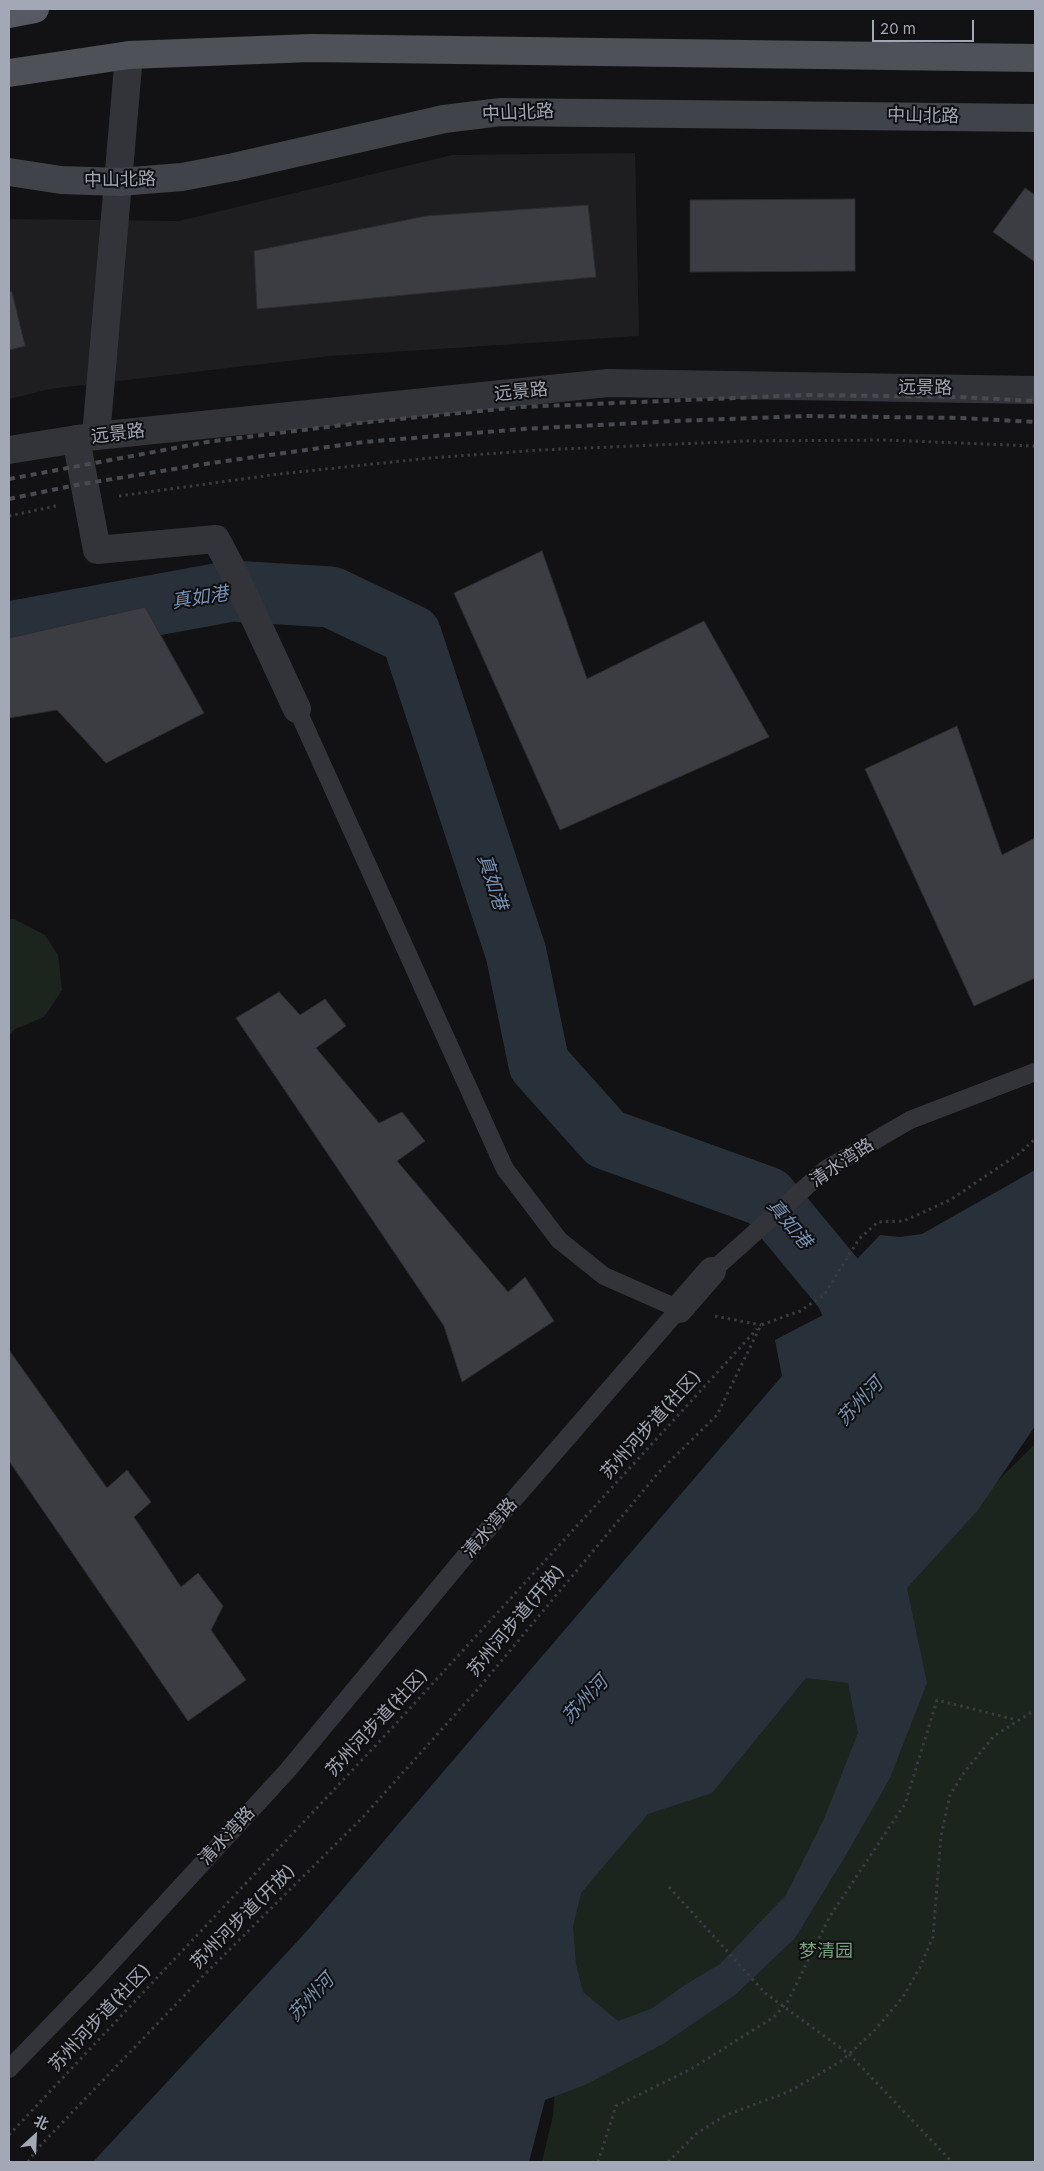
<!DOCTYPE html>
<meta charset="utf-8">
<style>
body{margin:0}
#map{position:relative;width:1044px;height:2171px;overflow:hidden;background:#121214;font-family:Inter,"Noto Sans SC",sans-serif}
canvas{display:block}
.frame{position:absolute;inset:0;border:10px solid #a3a8b6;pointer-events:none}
.north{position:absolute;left:10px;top:2111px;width:50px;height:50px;-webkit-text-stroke:4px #0e0d0f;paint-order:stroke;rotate:25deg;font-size:14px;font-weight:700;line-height:20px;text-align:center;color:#a3a8b6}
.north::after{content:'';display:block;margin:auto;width:18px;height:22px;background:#a3a8b6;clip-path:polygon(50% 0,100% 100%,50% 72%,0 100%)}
.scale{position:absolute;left:872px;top:20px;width:102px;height:22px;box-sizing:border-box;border:2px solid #a3a8b6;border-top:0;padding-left:6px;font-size:15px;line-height:18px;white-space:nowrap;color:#a3a8b6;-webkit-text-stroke:4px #0e0d0f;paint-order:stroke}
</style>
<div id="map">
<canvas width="1044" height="2171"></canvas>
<div class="frame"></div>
<div class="north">北</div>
<div class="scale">20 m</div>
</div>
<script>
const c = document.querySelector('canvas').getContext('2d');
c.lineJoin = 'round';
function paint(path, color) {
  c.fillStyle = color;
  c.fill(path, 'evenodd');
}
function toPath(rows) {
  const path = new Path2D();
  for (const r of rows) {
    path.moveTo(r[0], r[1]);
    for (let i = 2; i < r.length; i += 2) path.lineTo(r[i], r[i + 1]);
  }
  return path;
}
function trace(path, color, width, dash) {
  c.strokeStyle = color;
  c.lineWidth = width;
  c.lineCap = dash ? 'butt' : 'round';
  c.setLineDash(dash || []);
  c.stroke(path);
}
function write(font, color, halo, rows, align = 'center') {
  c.font = font + ' Inter,"Noto Sans SC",sans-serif';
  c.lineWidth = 4;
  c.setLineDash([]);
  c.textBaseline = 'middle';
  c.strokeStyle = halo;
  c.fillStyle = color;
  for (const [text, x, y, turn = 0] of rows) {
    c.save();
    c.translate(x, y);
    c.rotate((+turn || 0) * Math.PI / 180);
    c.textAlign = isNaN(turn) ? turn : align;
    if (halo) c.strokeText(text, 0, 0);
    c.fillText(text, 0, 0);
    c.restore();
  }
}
const built = toPath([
 [635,153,639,336,330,356,50,389,9,399,9,219,179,221,452,155]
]);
const green = toPath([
 [9,919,14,919,45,935,58,955,62,990,44,1017,15,1029,9,1036],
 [1035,1444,1035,2162,542,2162,553,2115,570,1884,841,1636]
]);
const water = toPath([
 [1035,1170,1035,1426,978,1510,907,1588,927,1683,890,1778,843,1860,795,1938,735,1995,663,2044,585,2085,545,2100,529,2162,93,2162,306,1932,782,1376,775,1340,827,1313,844,1290,858,1258,880,1235,900,1237,922,1234],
 [806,1678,848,1683,858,1733,824,1819,786,1895,720,1964,685,1985,651,2009,618,2021,583,1992,576,1964,573,1927,581,1893,648,1814,712,1793]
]);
const river = toPath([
 [9,632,232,591,331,597,411,635,516,953,539,1064,606,1139,767,1197,844,1290,882,1367]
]);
const building = toPath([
 [1025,188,1035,195,1035,262,993,232,1025,188],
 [855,199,855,271,690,272,690,200,855,199],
 [588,205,596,277,257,309,254,251,426,216,588,205],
 [9,291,12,292,25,346,9,350,9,291],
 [542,551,587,679,704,621,769,737,560,830,454,593,542,551],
 [145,607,204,713,106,763,57,710,9,718,9,638,145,607],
 [957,726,1002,855,1035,838,1035,978,974,1006,865,769,957,726],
 [279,992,300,1015,325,999,346,1026,316,1048,379,1123,402,1112,425,1141,397,1161,508,1292,525,1277,554,1321,462,1382,444,1326,236,1018,279,992],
 [9,1350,107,1488,127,1470,151,1502,134,1517,181,1587,198,1573,223,1606,211,1630,246,1680,188,1721,9,1461,9,1350]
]);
const path = toPath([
 [119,496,279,474,430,458,540,450,748,441,884,440,1035,446],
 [9,516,56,506],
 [715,1316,761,1325],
 [669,1887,765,1993,849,2054,952,2162],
 [9,2135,392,1728,757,1329],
 [28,2162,37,2149,205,1974,363,1817,478,1689,659,1472,717,1415,761,1325,800,1311,824,1295,859,1239,878,1222,904,1221,950,1200,1020,1153,1035,1139],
 [598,2162,616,2106,691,2069,774,2017,788,2001,830,1916,905,1804,937,1700,1017,1720],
 [668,2162,696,2134,726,2115,788,2092,840,2062,873,2032,903,1997,920,1967,933,1937,941,1836,950,1795,965,1771,994,1736,1035,1710]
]);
const service = toPath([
 [712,1271,826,1169,910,1120,1035,1072],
 [9,2069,96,1979,288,1770,476,1543,679,1309,604,1276,559,1240,505,1169,297,709]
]);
const minor = toPath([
 [96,436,129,55],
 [76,439,97,550,216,539,232,569,297,709],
 [9,450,96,436,608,383,1035,390],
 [679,1309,712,1271]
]);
const secondary = toPath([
 [9,172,61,180,119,182,182,177,234,167,444,119,501,112,1035,118]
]);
const primary = toPath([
 [9,73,129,55,311,48,1035,58]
]);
const trunk = toPath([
 [9,14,35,9]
]);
const rail = toPath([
 [9,479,207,442,359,423,521,407,805,395,961,397,1035,401],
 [9,499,76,485,211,463,364,442,523,429,674,421,806,416,961,418,1035,422]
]);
const streetNames = [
 ["中山北路",518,113,-3],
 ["中山北路",923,116,1],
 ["中山北路",120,180,-1],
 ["远景路",925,388,1],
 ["远景路",521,392,-6],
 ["远景路",118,434,-7],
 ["清水湾路",842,1163,-34],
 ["苏州河步道(社区)",651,1425,-48],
 ["清水湾路",490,1528,-49],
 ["苏州河步道(开放)",516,1621,-50],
 ["苏州河步道(社区)",377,1723,-47],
 ["清水湾路",227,1836,-47],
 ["苏州河步道(开放)",243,1917,-45],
 ["苏州河步道(社区)",100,2018,-47]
];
const parkNames = [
 ["梦清园",826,1952]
];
const waterNames = [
 ["真如港",200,598,-9],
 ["真如港",492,882,72],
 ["真如港",789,1224,50],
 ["苏州河",860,1402,-47],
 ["苏州河",585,1700,-47],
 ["苏州河",311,1998,-47]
];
paint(built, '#1e1e21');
paint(green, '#1c241e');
paint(water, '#283139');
trace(river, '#283139', 61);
paint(building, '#3c3d42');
trace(building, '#2c2c31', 1);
trace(path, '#393b41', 3, [2.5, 4]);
trace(service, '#33343a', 18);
trace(minor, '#33343a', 28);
trace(secondary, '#41434a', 28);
trace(primary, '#4f5159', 28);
trace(trunk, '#575962', 28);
trace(rail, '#484a51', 4, [6, 5]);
write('18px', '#a3a8b6', '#0e0d0f', streetNames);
write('18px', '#78a37c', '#0e0d0f', parkNames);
write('italic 19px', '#7694b5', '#0e0d0f', waterNames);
</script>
